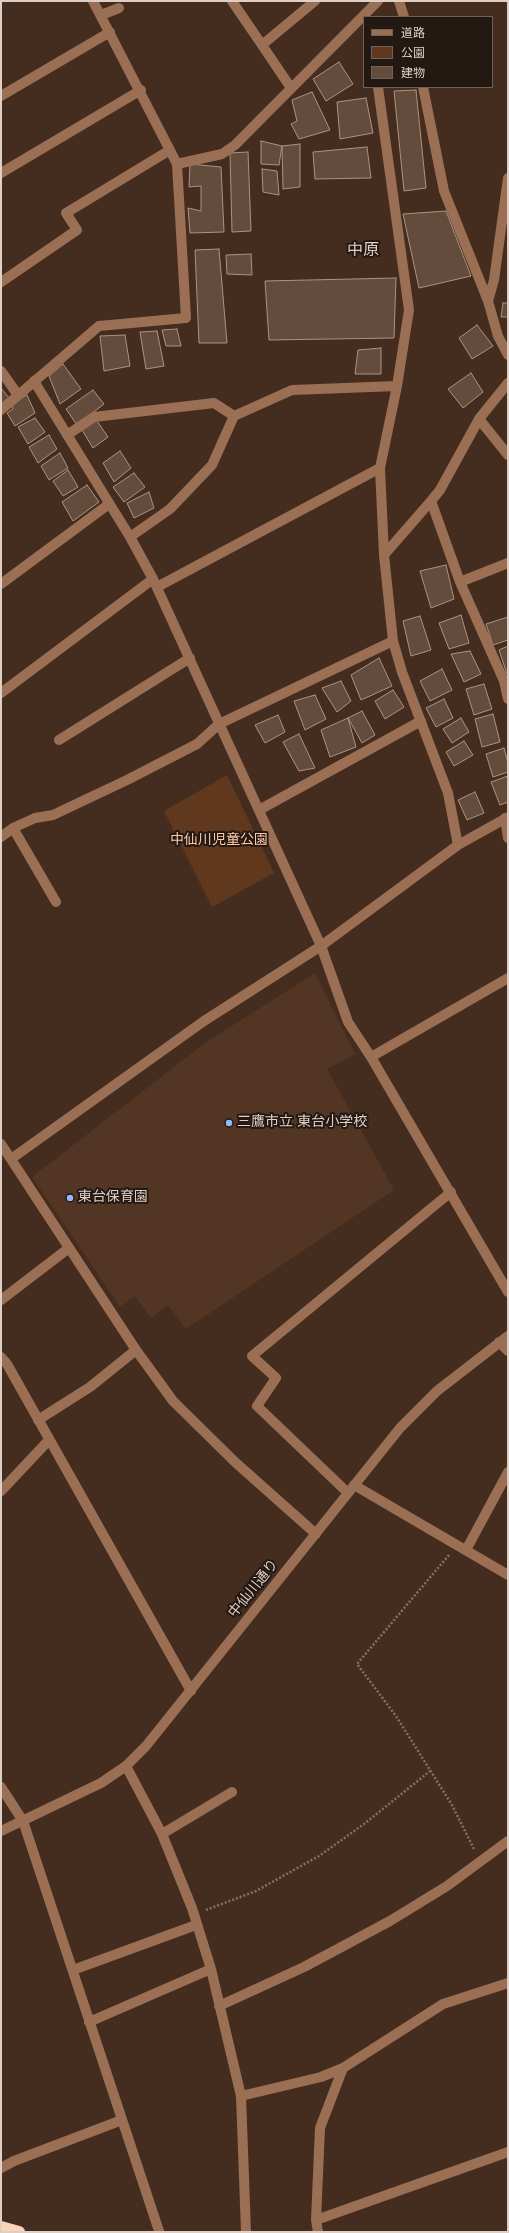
<!DOCTYPE html>
<meta charset="utf-8">
<style>
body{margin:0}
#map{position:relative;width:509px;height:2233px;overflow:hidden;background:#442d1f;font-family:Jost,"Noto Sans JP",sans-serif}
canvas{display:block}
.frame{position:absolute;inset:0;border:2px solid #ded0c7;pointer-events:none}
.legend{position:absolute;left:363px;top:16px;width:130px;height:72px;box-sizing:border-box;background:#231812;border:1px solid #6e625a;margin:0;padding:5px 7px;list-style:none;font-size:12px;color:#ded0c7}
.legend li{display:flex;align-items:center;gap:8px;height:20px}
.legend b{width:20px;border:1px solid #6e625a}
</style>
<div id="map">
<canvas width="509" height="2233"></canvas>
<div class="frame"></div>
<ul class="legend">
<li><b style="height:5px;background:#9b6f53"></b>道路</li>
<li><b style="height:11px;background:#5f381d"></b>公園</li>
<li><b style="height:11px;background:#644c3c"></b>建物</li>
</ul>
</div>
<script>
const c = document.querySelector('canvas').getContext('2d');
c.lineJoin = 'round';
function paint(path, color) {
  c.fillStyle = color;
  c.fill(path, 'evenodd');
}
function toPath(rows) {
  const path = new Path2D();
  for (const r of rows) {
    path.moveTo(r[0], r[1]);
    for (let i = 2; i < r.length; i += 2) path.lineTo(r[i], r[i + 1]);
  }
  return path;
}
function trace(path, color, width, dash) {
  c.strokeStyle = color;
  c.lineWidth = width;
  c.lineCap = dash ? 'butt' : 'round';
  c.setLineDash(dash || []);
  c.stroke(path);
}
function write(font, color, halo, rows, align = 'center') {
  c.font = font + ' Jost,"Noto Sans JP",sans-serif';
  c.lineWidth = 4;
  c.setLineDash([]);
  c.textBaseline = 'middle';
  c.strokeStyle = halo;
  c.fillStyle = color;
  for (const [text, x, y, turn = 0] of rows) {
    c.save();
    c.translate(x, y);
    c.rotate((+turn || 0) * Math.PI / 180);
    c.textAlign = isNaN(turn) ? turn : align;
    if (halo) c.strokeText(text, 0, 0);
    c.fillText(text, 0, 0);
    c.restore();
  }
}
const built = toPath([
 [315,973,355,1054,327,1069,394,1190,186,1329,168,1305,151,1318,135,1296,120,1307,32,1177,205,1043]
]);
const green = toPath([
 [227,775,274,873,212,907,164,811]
]);
const building = toPath([
 [339,62,353,84,326,101,313,79,339,62],
 [416,90,426,188,404,191,394,91,416,90],
 [312,92,330,130,299,139,291,124,297,121,292,100,312,92],
 [366,98,373,133,340,139,337,102,366,98],
 [261,141,282,146,279,165,261,164,261,141],
 [300,144,300,187,283,189,282,146,300,144],
 [367,147,371,178,315,179,313,152,367,147],
 [248,152,251,231,232,232,230,153,248,152],
 [190,164,221,167,224,232,190,233,188,208,201,211,201,186,189,187,190,164],
 [262,169,277,171,279,195,263,192,262,169],
 [446,211,471,276,419,288,403,214,446,211],
 [219,249,227,343,199,343,195,250,219,249],
 [251,254,252,275,227,274,226,255,251,254],
 [396,278,394,338,269,340,265,281,396,278],
 [503,303,508,303,508,317,501,317,503,303],
 [477,325,493,346,472,359,459,338,477,325],
 [177,329,181,346,166,346,162,330,177,329],
 [157,331,164,366,146,369,140,332,157,331],
 [125,335,130,366,104,371,100,336,125,335],
 [381,348,381,374,355,374,358,350,381,348],
 [63,364,81,389,60,404,49,376,63,364],
 [471,373,483,392,463,408,448,389,471,373],
 [1,388,9,398,1,405,1,388],
 [93,390,104,404,77,425,66,409,93,390],
 [27,395,35,413,15,426,7,413,13,409,11,404,27,395],
 [35,418,45,432,28,444,18,427,35,418],
 [95,418,108,437,93,448,82,430,95,418],
 [49,435,57,449,38,463,29,447,49,435],
 [120,451,131,468,114,482,103,463,120,451],
 [60,453,68,468,49,480,41,466,60,453],
 [68,470,78,487,63,496,53,481,68,470],
 [134,473,145,487,124,502,113,487,134,473],
 [87,485,99,502,73,521,62,502,87,485],
 [149,492,154,508,134,518,127,503,149,492],
 [446,565,454,599,431,608,420,571,446,565],
 [461,615,469,643,449,649,439,623,461,615],
 [420,616,431,650,411,656,403,621,420,616],
 [508,617,508,640,493,645,486,624,508,617],
 [508,646,508,674,507,674,499,650,508,646],
 [470,651,481,674,464,682,451,654,470,651],
 [379,658,392,686,361,700,351,675,379,658],
 [442,669,452,690,430,701,420,681,442,669],
 [341,681,351,701,337,712,322,688,341,681],
 [484,684,492,709,474,715,466,689,484,684],
 [393,690,404,707,385,719,375,701,393,690],
 [315,695,326,719,305,730,294,701,315,695],
 [444,699,453,718,436,727,426,708,444,699],
 [362,711,375,735,362,743,348,718,362,711],
 [493,714,500,742,482,747,475,719,493,714],
 [278,715,285,732,265,743,255,725,278,715],
 [348,718,356,747,330,757,321,730,348,718],
 [461,718,469,732,452,743,443,729,461,718],
 [299,734,315,768,299,771,283,742,299,734],
 [464,741,473,755,454,766,446,752,464,741],
 [504,748,508,763,508,772,493,777,486,754,504,748],
 [508,776,508,802,500,805,491,782,508,776],
 [475,792,484,813,467,820,458,800,475,792]
]);
const path = toPath([
 [449,1555,357,1664,396,1716,452,1805,474,1849],
 [206,1910,256,1891,319,1856,364,1824,430,1771]
]);
const minor = toPath([
 [232,1,262,45,315,1],
 [399,1,404,17],
 [101,15,119,8],
 [262,45,291,88],
 [378,87,409,310,397,386,380,468,384,555,393,641,402,672,448,793,458,845],
 [423,87,444,191,488,301,498,336,508,355],
 [1,96,110,32],
 [177,164,222,154,235,145,378,1],
 [1,173,141,90],
 [1,282,77,230,66,213,170,150],
 [488,301,494,280,508,178],
 [1,371,18,395],
 [34,381,130,537,153,579,321,946,348,1022,371,1057,508,1292],
 [508,383,479,419,440,490,431,501,460,582,504,681,508,699],
 [1,410,99,326,186,318,177,164,93,1],
 [479,419,508,455],
 [67,435,94,417,214,403,234,416],
 [130,537,170,509,212,465,234,416,292,390,397,386],
 [384,555,431,501],
 [460,582,508,563],
 [1,584,109,504],
 [157,587,380,468],
 [1,693,153,579],
 [59,740,190,658],
 [259,810,421,721],
 [505,818,508,838],
 [13,828,56,902],
 [1,837,13,828,35,818,53,815,127,780,197,744,219,724,393,641],
 [371,1057,508,978],
 [1,1144,136,1350,173,1401,235,1462,316,1534],
 [11,1159,204,1021,321,946,458,845,508,817],
 [1,1300,69,1248],
 [499,1342,508,1351],
 [1,1357,7,1364,191,1691],
 [38,1420,90,1387,136,1350],
 [354,1485,508,1575],
 [1,1491,49,1440],
 [348,1493,257,1406,276,1378,252,1356,451,1192],
 [466,1550,508,1472],
 [126,1766,162,1834,192,1908,211,1969,241,2096,246,2232],
 [1,1787,23,1821,159,2231],
 [1,1831,101,1783,126,1766,146,1746,400,1428,437,1391,508,1336],
 [162,1834,232,1792],
 [73,1970,196,1925],
 [219,2006,304,1967,390,1921,447,1886,508,1841],
 [89,2022,211,1969],
 [241,2096,321,2077,343,2068,443,2004,508,1983],
 [1,2168,14,2161,122,2120],
 [316,2220,508,2152],
 [318,2232,316,2220,320,2128,343,2068]
]);
const highway = toPath([
 [1,2227,19,2232]
]);
const markers = [
 [229,1123,4,"#94b7fd"],
 [70,1198,4,"#94b7fd"]
];
const parkNames = [
 ["中仙川児童公園",219,841]
];
const poiNames = [
 ["三鷹市立 東台小学校",237,1123],
 ["東台保育園",78,1198]
];
const streetNames = [
 ["中仙川通り",254,1589,-51]
];
const quarterNames = [
 ["中原",363,251]
];
paint(built, '#523623');
paint(green, '#5f381d');
paint(building, '#644c3c');
trace(building, '#ae9281', 1);
trace(path, '#847165', 2.5, [2, 2]);
trace(minor, '#9b6f53', 10);
trace(highway, '#fed3b8', 12);
for (const [x, y, r, color] of markers) {
  const dot = new Path2D();
  dot.arc(x, y, r, 0, 2 * Math.PI);
  c.fillStyle = color;
  c.fill(dot);
  trace(dot, '#231812', 1.5);
}
write('14px', '#fdc9a8', '#231812', parkNames);
write('14px', '#ded0c7', '#231812', poiNames, 'left');
write('14px', '#ded0c7', '#231812', streetNames);
write('16px', '#ded0c7', '#231812', quarterNames);
</script>
